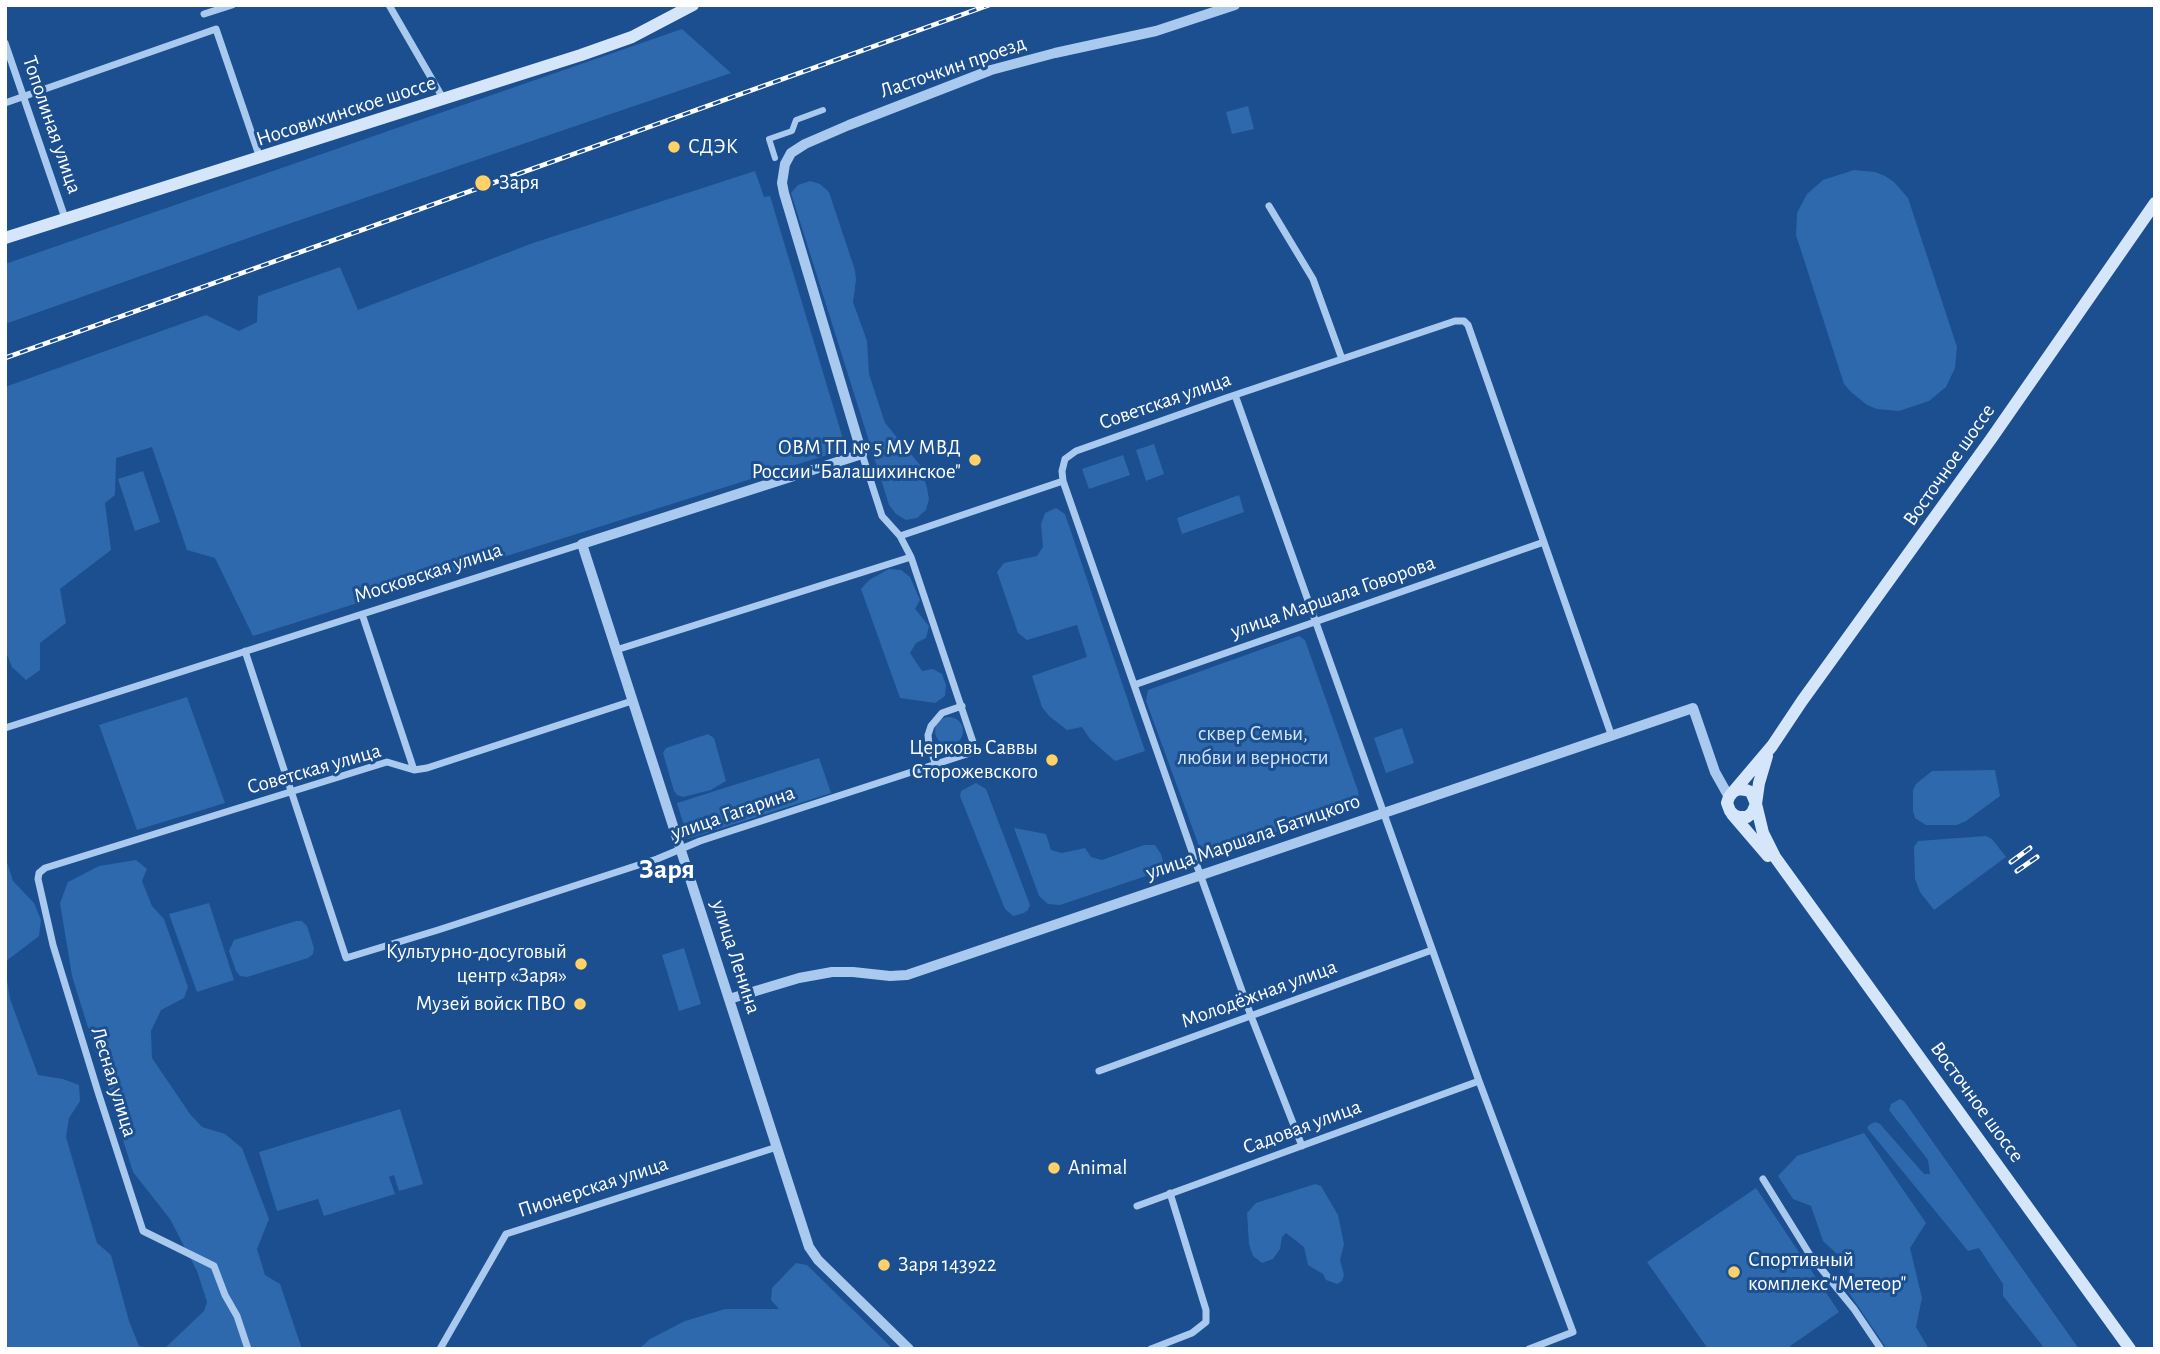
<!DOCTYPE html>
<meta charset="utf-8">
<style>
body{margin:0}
#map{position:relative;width:2160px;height:1354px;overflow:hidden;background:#1b4f8f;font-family:"Alegreya Sans",sans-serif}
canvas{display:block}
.frame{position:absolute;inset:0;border:7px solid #fff;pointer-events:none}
</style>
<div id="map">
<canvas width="2160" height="1354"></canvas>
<div class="frame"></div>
</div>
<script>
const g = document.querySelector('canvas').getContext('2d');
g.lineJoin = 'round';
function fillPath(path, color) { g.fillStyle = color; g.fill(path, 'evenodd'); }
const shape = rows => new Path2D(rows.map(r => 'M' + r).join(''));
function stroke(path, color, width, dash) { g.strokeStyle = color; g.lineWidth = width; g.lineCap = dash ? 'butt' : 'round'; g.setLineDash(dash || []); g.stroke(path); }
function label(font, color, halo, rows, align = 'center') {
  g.font = font + ' "Alegreya Sans",sans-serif'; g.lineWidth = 6; g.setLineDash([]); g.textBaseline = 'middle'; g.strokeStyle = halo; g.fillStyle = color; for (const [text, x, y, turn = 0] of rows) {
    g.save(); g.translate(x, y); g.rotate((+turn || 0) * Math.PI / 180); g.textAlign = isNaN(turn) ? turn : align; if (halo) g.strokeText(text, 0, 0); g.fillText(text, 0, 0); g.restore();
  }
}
const green = shape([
 [682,29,731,73,268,231,5,324,5,264],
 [1248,106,1254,129,1232,134,1226,112],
 [1854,170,1875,172,1885,176,1894,182,1908,198,1957,347,1955,368,1946,387,1929,401,1899,411,1877,409,1867,405,1851,392,1844,384,1796,235,1797,213,1807,194,1823,180],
 [755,171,764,197,770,196,846,449,253,636,215,558,187,550,152,447,116,458,115,495,105,503,111,550,60,589,66,623,40,643,40,670,26,680,12,667,5,650,5,387,206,315,239,331,257,322,258,296,340,267,358,310,533,243],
 [810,181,820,184,829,192,855,270,856,280,853,302,867,341,869,374,885,423,920,465,927,488,929,499,926,510,917,518,906,520,896,514,889,505,791,193,798,185],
 [1154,444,1164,474,1146,481,1136,450],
 [1123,455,1130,475,1089,489,1082,469],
 [143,471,160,522,135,531,118,479],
 [1239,495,1244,512,1182,534,1177,518],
 [1056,508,1065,514,1145,751,1115,761,1090,739,1082,727,1067,730,1049,716,1042,707,1032,676,1087,657,1077,625,1027,640,1018,633,997,572,1004,563,1037,556,1043,547,1041,524,1045,513],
 [889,569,901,570,910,577,920,600,915,609,929,626,926,638,916,643,910,653,922,671,933,669,942,674,946,685,945,696,935,703,900,698,861,589,869,580],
 [1299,636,1305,640,1358,791,1359,800,1355,807,1215,851,1209,851,1199,846,1146,701,1148,690],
 [187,697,225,803,137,830,99,725],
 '935 731a14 14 0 1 1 28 0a14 14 0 1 1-28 0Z',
 [1402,728,1414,763,1386,773,1374,738],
 [708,734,714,738,726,781,711,790,683,797,677,795,674,791,663,753,666,748],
 [819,758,831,793,688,839,677,803],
 [1995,770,2000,796,1966,821,1957,825,1926,825,1915,818,1913,811,1913,790,1916,784,1932,771],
 [976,783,986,789,1030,905,1028,910,1024,913,1013,916,1005,909,960,796,961,791],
 [1014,828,1046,834,1051,850,1062,853,1085,848,1091,857,1102,860,1144,845,1155,845,1161,854,1164,864,1155,873,1060,905,1048,904,1039,896],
 [1986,836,1992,839,2006,857,1934,910,1920,892,1915,879,1914,847,1918,841],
 [5,856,13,881,34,903,41,920,39,936,5,962],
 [136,860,147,869,142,881,152,906,164,919,188,987,184,998,161,1010,151,1031,152,1058,190,1114,202,1127,225,1134,242,1148,269,1219,257,1249,265,1275,280,1284,302,1349,164,1349,204,1311,207,1302,197,1271,170,1219,133,1172,72,976,60,903,68,882,99,866],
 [209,903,234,980,197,992,169,914],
 [296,921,302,921,307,926,314,948,313,954,308,958,247,977,240,976,236,971,229,951,234,940],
 [684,948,701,1004,679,1011,662,955],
 [5,967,10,999,38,1075,63,1079,79,1085,80,1101,69,1118,66,1137,97,1243,111,1255,129,1321,139,1346,158,1349,5,1349],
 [1900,1099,1904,1101,2079,1349,2045,1349,2003,1296,2003,1284,1979,1248,1968,1251,1867,1128,1869,1125,1875,1122,1880,1124,1924,1174,1930,1174,1928,1160,1889,1110,1891,1104],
 [400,1109,423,1184,399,1191,394,1175,389,1177,395,1194,324,1216,318,1199,277,1211,259,1152],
 [1864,1133,1926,1223,1910,1248,1922,1298,1916,1327,1929,1349,1887,1349,1847,1290,1850,1266,1823,1241,1811,1206,1793,1199,1778,1176,1797,1156],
 [1315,1184,1321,1186,1338,1215,1344,1244,1340,1260,1344,1275,1342,1281,1337,1284,1326,1280,1323,1274,1308,1265,1304,1247,1286,1233,1282,1237,1280,1249,1273,1259,1262,1263,1253,1256,1249,1244,1247,1213,1256,1203],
 [1756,1188,1839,1312,1786,1349,1708,1349,1647,1262],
 [796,1263,807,1265,893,1349,639,1349,650,1339,685,1321,725,1309,779,1309,771,1300,772,1288]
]);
const pedestrian = shape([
 [775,158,769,139,792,131,796,120,823,110]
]);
const minor = shape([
 [389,5,444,100],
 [204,14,232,5],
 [5,43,65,218],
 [5,103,216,29,260,158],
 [1269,206,1313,279,1342,359],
 [1235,395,1479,1081,1573,1332,1529,1349],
 [900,536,1063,481],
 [362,614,414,770],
 [616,650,911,557],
 [245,651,346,958,438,930,657,859,700,841,976,751,911,557,900,536,882,516,862,454],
 [1134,685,1544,542],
 [5,728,582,544],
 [936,765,929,745,928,735,931,726,942,713,962,706],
 [1099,1071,1432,950],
 [1302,1146,1251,1016,1196,863,1063,481,1062,471,1065,459,1076,451,1226,398,1455,321,1464,321,1468,325,1611,734],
 [1763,1179,1810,1255,1854,1309,1881,1349],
 [1137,1206,1479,1081],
 [248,1349,237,1316,225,1295,214,1266,143,1231,98,1092,53,945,38,879,39,873,45,868,387,762,414,770,427,768,632,701],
 [440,1349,506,1234,777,1147],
 [1151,1349,1192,1333,1206,1322,1206,1310,1170,1193]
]);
const tertiary = shape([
 [729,999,799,978,832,972,853,972,890,976,907,975,1693,708,1715,772,1729,797],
 [909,1349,818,1260,809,1247,582,544,862,454,784,193,782,183,785,164,791,153,805,144,849,125,991,70,1055,53,1156,31,1235,5]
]);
const secondary = shape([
 [5,238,581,55,632,37,693,5],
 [1767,756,1759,783,1756,804,1763,833,1775,857,2130,1349],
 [1733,792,1738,789,1746,790,1751,792,1756,804,1752,813,1747,817,1739,817,1734,815,1730,811,1727,803,1729,797,1733,792,1772,746,1802,701,1991,439,2155,203],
 [1732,814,1768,856]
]);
const rail = shape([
 [5,358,989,5],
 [2011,862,2030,848],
 [2017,871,2037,857]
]);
const markers = [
 [674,147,7,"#ffd166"],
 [483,183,9,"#ffd166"],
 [975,460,7,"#ffd166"],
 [1052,760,7,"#ffd166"],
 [581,964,7,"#ffd166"],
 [580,1004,7,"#ffd166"],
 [1054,1168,7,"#ffd166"],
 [884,1265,7,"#ffd166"],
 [1734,1272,7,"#ffd166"]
];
const streetNames = [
 ["Ласточкин проезд",953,67,-19],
 ["Носовихинское шоссе",346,111,-18],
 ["Тополиная улица",52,125,71],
 ["Советская улица",1165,401,-19],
 ["Восточное шоссе",1949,465,-55],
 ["Московская улица",428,573,-18],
 ["улица Маршала Говорова",1333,597,-19],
 ["Советская улица",314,769,-16],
 ["улица Гагарина",733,813,-19],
 ["улица Маршала Батицкого",1253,837,-19],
 ["улица Ленина",736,957,72],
 ["Молодёжная улица",1259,994,-20],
 ["Лесная улица",114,1082,73],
 ["Восточное шоссе",1977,1102,54],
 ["Садовая улица",1302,1127,-20],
 ["Пионерская улица",593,1187,-18]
];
const poiNames = [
 ["СДЭК",688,147],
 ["Заря",499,183],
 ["ОВМ ТП № 5 МУ МВД",961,448,"right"],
 ["России \"Балашихинское\"",961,472,"right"],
 ["Церковь Саввы",1038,748,"right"],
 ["Сторожевского",1038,772,"right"],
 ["Культурно-досуговый",567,952,"right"],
 ["центр «Заря»",567,976,"right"],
 ["Музей войск ПВО",566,1004,"right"],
 ["Animal",1068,1168],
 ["Спортивный",1748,1260],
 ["комплекс \"Метеор\"",1748,1284],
 ["Заря 143922",898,1265]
];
const parkNames = [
 ["сквер Семьи,",1253,734],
 ["любви и верности",1253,758]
];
const districtNames = [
 ["Заря",667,870]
];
fillPath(green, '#2e69ad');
stroke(pedestrian, '#a9c9ee', 6);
stroke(minor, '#a9c9ee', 7);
stroke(tertiary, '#a9c9ee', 10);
stroke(secondary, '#d6e6fa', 12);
stroke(rail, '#fff', 5);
stroke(rail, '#1b4f8f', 2.5, [8]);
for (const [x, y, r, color] of markers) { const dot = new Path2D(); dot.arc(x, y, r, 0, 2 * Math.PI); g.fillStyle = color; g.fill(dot); stroke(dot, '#1b4f8f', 2.5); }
label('21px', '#fff', '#1b4f8f', streetNames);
label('21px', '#fff', '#1b4f8f', poiNames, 'left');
label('21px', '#cfe3fa', '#1b4f8f', parkNames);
label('bold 28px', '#fff', '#1b4f8f', districtNames);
</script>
